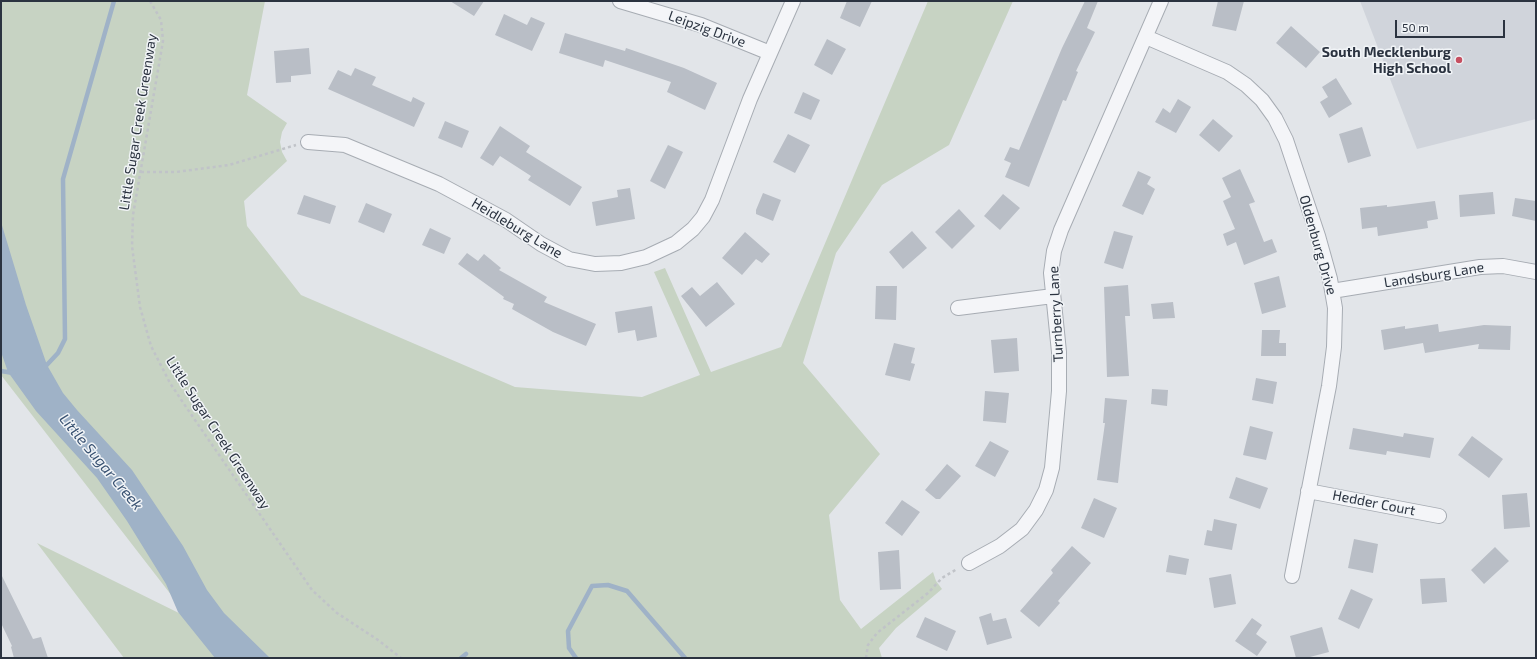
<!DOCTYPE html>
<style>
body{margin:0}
#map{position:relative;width:1537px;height:659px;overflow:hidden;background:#e2e5e9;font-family:"Exo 2",sans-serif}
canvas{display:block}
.frame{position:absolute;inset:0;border:2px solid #2b3340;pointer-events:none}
.scale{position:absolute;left:1395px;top:20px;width:110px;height:18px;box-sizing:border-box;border:2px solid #2b3340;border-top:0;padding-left:5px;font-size:12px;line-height:14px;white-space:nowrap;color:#2b3340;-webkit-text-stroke:3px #f1f4f7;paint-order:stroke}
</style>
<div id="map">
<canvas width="1537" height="659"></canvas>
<div class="frame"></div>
<div class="scale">50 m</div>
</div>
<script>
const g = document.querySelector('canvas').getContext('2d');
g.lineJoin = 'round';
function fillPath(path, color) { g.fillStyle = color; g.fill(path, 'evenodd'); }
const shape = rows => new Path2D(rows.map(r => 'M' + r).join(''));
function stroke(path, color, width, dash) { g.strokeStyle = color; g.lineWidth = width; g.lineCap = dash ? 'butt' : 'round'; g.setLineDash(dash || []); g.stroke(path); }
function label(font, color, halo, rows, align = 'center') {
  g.font = font + ' "Exo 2",sans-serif'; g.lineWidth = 3; g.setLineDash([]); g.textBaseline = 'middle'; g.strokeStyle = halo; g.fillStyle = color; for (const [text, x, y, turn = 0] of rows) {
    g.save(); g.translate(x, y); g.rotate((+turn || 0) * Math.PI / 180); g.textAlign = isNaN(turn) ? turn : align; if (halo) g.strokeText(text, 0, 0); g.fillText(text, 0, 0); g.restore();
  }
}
const built = shape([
 [1360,1,1536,1,1536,119,1417,149]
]);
const green = shape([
 [1,1,265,1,247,95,287,123,282,132,280,142,282,152,287,161,244,201,247,226,301,295,515,387,642,397,700,375,654,272,665,268,711,372,781,347,928,1,1013,1,949,145,882,185,836,253,803,363,880,454,829,515,840,600,861,629,933,572,936,581,942,589,896,628,879,648,882,658,124,658,37,543,189,618,1,375]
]);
const water = shape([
 [1,222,26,305,47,365,63,393,77,410,132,470,183,546,207,590,224,613,270,658,215,658,178,612,166,584,127,521,97,478,36,411,8,372,1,352]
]);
const stream = shape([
 [43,369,58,353,65,339,63,179,114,1],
 [1,371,13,373],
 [461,658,466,654],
 [576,658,569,648,568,631,592,586,608,585,627,591,685,658]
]);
const building = shape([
 [450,1,484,1,474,16],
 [847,1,872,1,860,27,840,18],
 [1085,1,1098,1,1087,28,1095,32,1076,71,1078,72,1066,101,1063,100,1029,187,1005,177,1011,163,1004,160,1010,147,1019,150,1062,48],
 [1218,1,1244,1,1236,31,1212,26],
 [504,14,527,25,531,17,545,23,532,51,495,35],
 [1291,26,1320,52,1306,68,1276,43],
 [565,33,625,51,626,48,684,68,717,83,705,110,667,92,671,82,605,60,603,67,559,53],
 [827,39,846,49,832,75,814,65],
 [309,48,311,74,291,76,291,82,276,83,274,51],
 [355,68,376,77,372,85,411,102,413,97,425,103,414,127,328,89,338,70,351,76],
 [1336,78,1352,104,1329,118,1320,102,1328,97,1322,87],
 [803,92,820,100,811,120,794,113],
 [1178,99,1191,107,1176,133,1155,122,1163,108,1170,113],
 [1213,119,1233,136,1219,152,1199,135],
 [445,121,469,131,462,148,438,138],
 [500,126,530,146,526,152,582,187,570,206,528,180,531,176,500,156,493,166,480,158],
 [1362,127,1371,156,1348,163,1339,134],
 [788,134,810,145,795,173,773,162],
 [668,145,683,152,665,189,650,181],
 [1240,169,1255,202,1249,204,1264,242,1272,239,1277,252,1244,265,1236,242,1227,246,1223,234,1235,229,1223,201,1231,197,1222,178],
 [1138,171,1151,177,1147,184,1155,189,1143,215,1122,206],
 [630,188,635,219,596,226,592,202,618,197,617,190],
 [1493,192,1495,214,1460,217,1459,195],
 [763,193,781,200,773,221,756,214,756,210],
 [1003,194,1020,208,1000,230,984,216],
 [304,195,336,206,330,224,297,214],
 [1515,198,1536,201,1536,221,1512,216],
 [1435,201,1438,219,1427,221,1428,228,1378,236,1377,227,1362,229,1360,208,1387,205,1387,207],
 [366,203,392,214,384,233,358,222],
 [959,209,975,226,952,249,935,232],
 [430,228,451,238,444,254,422,245],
 [912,231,927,248,903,269,889,252],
 [1114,231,1133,236,1123,269,1104,263],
 [745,232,770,254,762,263,756,259,742,275,722,258],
 [467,253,478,261,484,254,501,268,499,270,547,297,544,302,596,324,586,346,553,332,512,309,514,304,503,299,504,297,458,264],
 [1279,276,1286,307,1262,314,1254,283],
 [717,282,735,304,706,327,681,296,692,287,700,296],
 [1128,285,1130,316,1125,316,1129,376,1107,377,1104,287],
 [876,286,897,286,896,320,875,319],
 [1173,302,1175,318,1153,319,1151,304],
 [652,306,657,337,637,341,635,330,618,333,615,312],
 [1438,324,1439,332,1484,325,1511,326,1510,350,1478,349,1479,344,1425,353,1423,343,1384,350,1381,330,1405,326,1405,329],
 [1262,330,1280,330,1279,343,1286,343,1286,356,1261,356],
 [1017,338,1019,371,994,373,991,340],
 [894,343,915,348,911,363,915,364,910,381,885,375],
 [1256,378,1277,382,1273,404,1252,400],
 [1152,389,1168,390,1167,406,1151,404],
 [985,391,1009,393,1006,423,983,421],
 [1105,398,1127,400,1118,483,1097,480,1105,423,1103,423],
 [1250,426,1273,432,1266,460,1243,455],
 [1353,428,1403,437,1404,433,1434,438,1430,458,1387,451,1386,455,1349,449],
 [1472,436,1503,459,1489,478,1458,455],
 [990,441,1009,451,995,477,975,466],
 [947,464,961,476,940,499,936,499,925,490],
 [1236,477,1268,488,1260,509,1229,498],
 [1527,493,1530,527,1504,529,1502,495],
 [1094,498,1117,508,1104,538,1081,528],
 [902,500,920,512,902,536,885,523],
 [1214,519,1237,524,1232,550,1204,545,1207,530,1212,531],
 [1354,539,1378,544,1373,573,1348,568],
 [1072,546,1091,563,1058,601,1060,603,1039,627,1020,611,1053,573,1051,570],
 [1495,547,1509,561,1484,584,1471,570],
 [899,550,901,589,880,590,878,552],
 [1169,555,1189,559,1186,575,1166,572],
 [1,574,33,639,41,637,48,658,14,658,11,647,12,646,1,623],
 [1231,574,1236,604,1214,608,1209,578],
 [1445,578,1447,602,1422,604,1420,579],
 [1351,589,1373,599,1359,629,1338,619],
 [991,613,993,621,1006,618,1012,638,987,645,979,617],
 [925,617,956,631,947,651,916,637],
 [1252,618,1262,625,1256,634,1267,642,1257,656,1235,641],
 [1322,627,1329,652,1306,658,1296,658,1290,636]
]);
const path = shape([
 [150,1,161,20,163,41,133,215,132,246,140,307,151,346,170,383,184,404,312,590,337,613,378,640,401,658],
 [141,172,176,172,229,165,296,145],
 [866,658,868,645,877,633,928,593,942,578,957,569]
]);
const minor = shape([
 [620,1,701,25,770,53],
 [1146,37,1227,72,1246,85,1262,100,1275,118,1286,140,1318,236,1330,279,1335,308,1334,347,1329,386,1292,576],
 [308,142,345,145,439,184,506,220,541,244,569,259,595,264,621,263,646,257,676,243,693,229,703,217,712,200,750,99,793,1],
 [1332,291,1480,267,1503,266,1536,272],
 [958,308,1053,296],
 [1308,491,1439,516],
 [969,563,1000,546,1022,529,1036,510,1046,490,1052,468,1059,391,1059,352,1051,273,1054,251,1061,230,1161,1]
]);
const markers = [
 [1459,60,4,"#c64f61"]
];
const streetNames = [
 ["Leipzig Drive",707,29,20],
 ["Little Sugar Creek Greenway",138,122,-81],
 ["Heidleburg Lane",517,228,31],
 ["Oldenburg Drive",1318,245,74],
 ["Landsburg Lane",1434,275,-9],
 ["Turnberry Lane",1056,314,-93],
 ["Little Sugar Creek Greenway",218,433,57],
 ["Hedder Court",1374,503,11]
];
const poiNames = [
 ["South Mecklenburg",1451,52],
 ["High School",1451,68]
];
const waterNames = [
 ["Little Sugar Creek",101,462,50]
];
fillPath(built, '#d0d4db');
fillPath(green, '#c7d3c3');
fillPath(water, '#9fb2c7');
stroke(stream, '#9fb2c7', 4.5);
fillPath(building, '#b9bec6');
stroke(minor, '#a7acb3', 16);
stroke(path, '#c0c3c8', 2.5, [3, 3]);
stroke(minor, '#f4f5f8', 14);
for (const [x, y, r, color] of markers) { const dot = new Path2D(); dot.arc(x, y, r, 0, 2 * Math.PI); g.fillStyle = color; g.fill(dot); stroke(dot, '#f1f4f7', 1.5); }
label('14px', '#2b3340', '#f1f4f7', streetNames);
label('bold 14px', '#2b3340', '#f1f4f7', poiNames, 'right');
label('italic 15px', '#385171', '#f1f4f7', waterNames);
</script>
